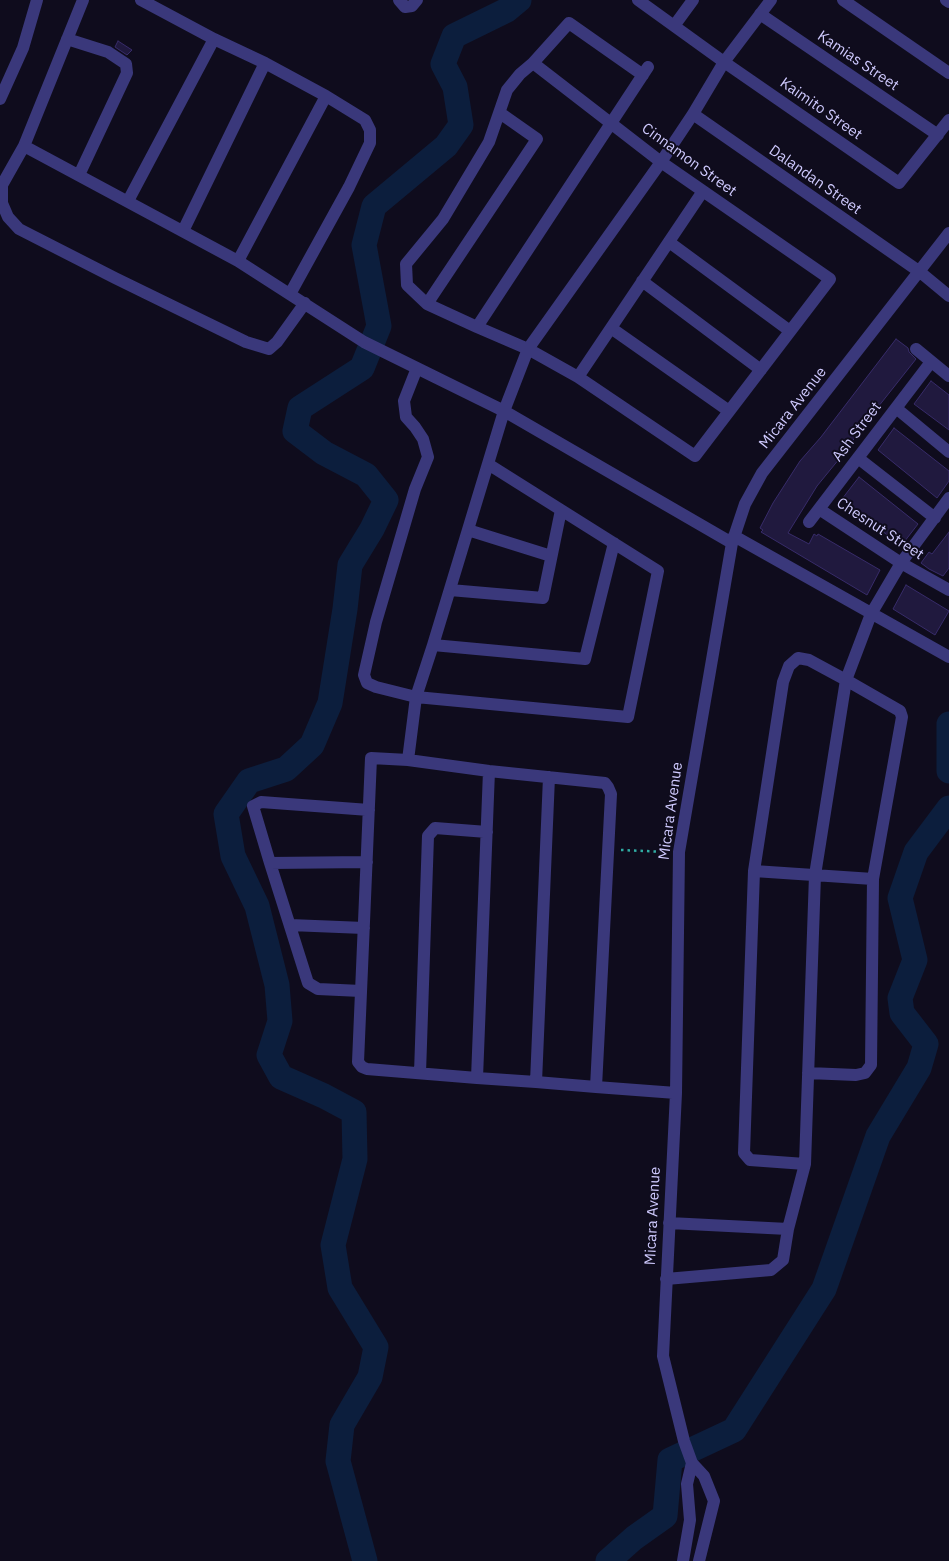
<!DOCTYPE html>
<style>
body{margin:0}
canvas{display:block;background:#0f0c1d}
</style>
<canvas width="949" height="1561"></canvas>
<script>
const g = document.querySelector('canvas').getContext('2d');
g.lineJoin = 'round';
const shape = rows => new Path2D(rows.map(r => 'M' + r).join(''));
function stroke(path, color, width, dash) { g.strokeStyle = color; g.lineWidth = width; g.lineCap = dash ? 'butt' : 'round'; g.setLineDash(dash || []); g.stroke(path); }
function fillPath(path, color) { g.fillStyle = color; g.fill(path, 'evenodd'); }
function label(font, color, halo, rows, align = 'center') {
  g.font = font + ' "IBM Plex Sans",sans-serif'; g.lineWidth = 4; g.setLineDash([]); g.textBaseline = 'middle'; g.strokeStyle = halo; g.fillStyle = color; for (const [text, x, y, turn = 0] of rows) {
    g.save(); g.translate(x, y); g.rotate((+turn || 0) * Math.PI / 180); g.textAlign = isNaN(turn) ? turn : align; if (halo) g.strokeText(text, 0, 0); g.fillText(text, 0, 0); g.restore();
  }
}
const river = shape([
 [949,724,949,771],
 [365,1561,338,1461,342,1425,370,1377,376,1347,340,1288,333,1245,355,1159,354,1112,324,1096,281,1077,269,1055,280,1021,277,985,257,906,233,856,226,814,249,781,286,769,312,745,330,703,345,609,350,565,372,529,386,500,366,475,324,453,295,431,300,408,362,368,379,326,364,245,374,206,446,146,461,125,455,87,443,64,454,36,507,10,519,0],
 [608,1561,634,1538,665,1516,670,1460,734,1430,824,1289,878,1136,919,1068,926,1044,902,1013,900,998,915,960,900,898,916,852,949,808]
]);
const building = shape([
 [118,41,132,50,127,55,115,47,118,41],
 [896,339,908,348,909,352,916,359,863,426,844,453,817,486,788,533,809,544,814,534,817,536,818,534,880,570,867,595,761,532,763,530,760,528,773,503,800,461,821,437,896,339],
 [931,381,949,395,949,430,914,404,931,381],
 [894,428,949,471,949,481,937,498,878,450,894,428],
 [859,477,918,524,901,546,842,499,859,477],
 [949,532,949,568,943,576,929,569,921,563,929,552,932,554,949,532],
 [906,585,949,611,935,635,893,609,906,585]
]);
const path = shape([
 [621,850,668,852]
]);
const minor = shape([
 [83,0,24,146,2,185,2,203,8,217,19,229,115,278,246,342,269,349,277,342,305,303],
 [141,0,214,39,265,63,326,96,365,120,370,130,370,143,349,187,290,294],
 [399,0,405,7,412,6,417,0],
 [638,0,724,62,899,183,949,120],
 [843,0,949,73],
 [946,0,949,2],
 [760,14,938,135],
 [674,26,693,0],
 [67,39,108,52,126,64,127,73,79,175],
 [533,63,661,162,830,279,695,456,578,377,528,349,477,327,427,304,407,285,406,264,443,219,489,142,507,90,520,74,533,63,569,23,643,75],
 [0,99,23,48,37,0],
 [693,114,920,272,949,296],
 [24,146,238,261,364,342,504,411,732,543],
 [128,201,214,39],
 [183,231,265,63],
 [669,242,790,331],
 [238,261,326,96],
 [642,281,761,370],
 [427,304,537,139,500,113],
 [477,327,648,67],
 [611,328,729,411],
 [916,349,949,376],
 [417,368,404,401,406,417,415,427,423,439,428,457,415,489,376,622,364,675,367,683,376,687,416,697,628,717,658,571,488,464],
 [578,377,703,191],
 [896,408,949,452],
 [858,458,935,518],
 [819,509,901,563,949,590],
 [809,522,931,362],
 [468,530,551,556],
 [734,536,949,657],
 [450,590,543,598,561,510],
 [433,645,585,659,614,543],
 [408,760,416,697,433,645,504,411,528,349,661,162,693,114,724,62,771,0],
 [270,863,367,862],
 [754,871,873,879],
 [290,925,364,928],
 [361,991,318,989,308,983,270,863,253,806,261,802,369,810],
 [420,1073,428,836,435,828,487,832],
 [477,1078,489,771],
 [536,1082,549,777],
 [596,1087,611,794,608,787,605,783,489,771,408,760,371,758,358,1062,362,1067,367,1069,477,1078,536,1082,596,1087,676,1093],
 [805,1164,750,1160,744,1153,754,871,783,682,789,666,798,658,809,660,846,680,900,711,902,717,873,879,871,1065,865,1073,856,1075,808,1073],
 [669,1223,788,1229,805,1164,815,875,846,680,871,614,901,563,949,498],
 [666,1279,771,1270,783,1260,788,1229],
 [683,1561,690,1520,687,1484,692,1463],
 [699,1561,714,1501,704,1476,692,1463,684,1441,663,1356,676,1093,679,852,732,543,745,504,762,473,949,233]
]);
const streetNames = [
 ["Kamias Street",858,61,34],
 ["Kaimito Street",821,109,35],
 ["Cinnamon Street",689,160,36],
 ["Dalandan Street",815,180,35],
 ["Micara Avenue",793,408,-52],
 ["Ash Street",857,432,-53],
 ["Chesnut Street",880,529,33],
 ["Micara Avenue",671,811,-82],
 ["Micara Avenue",653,1216,-87]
];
stroke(river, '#0c1e3d', 25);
fillPath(building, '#20193e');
stroke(building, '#372b69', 1);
stroke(path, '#30aca3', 2.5, [2.5, 4]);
stroke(minor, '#3a387b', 12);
label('15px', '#cfcafe', '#0f0c1d', streetNames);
</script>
